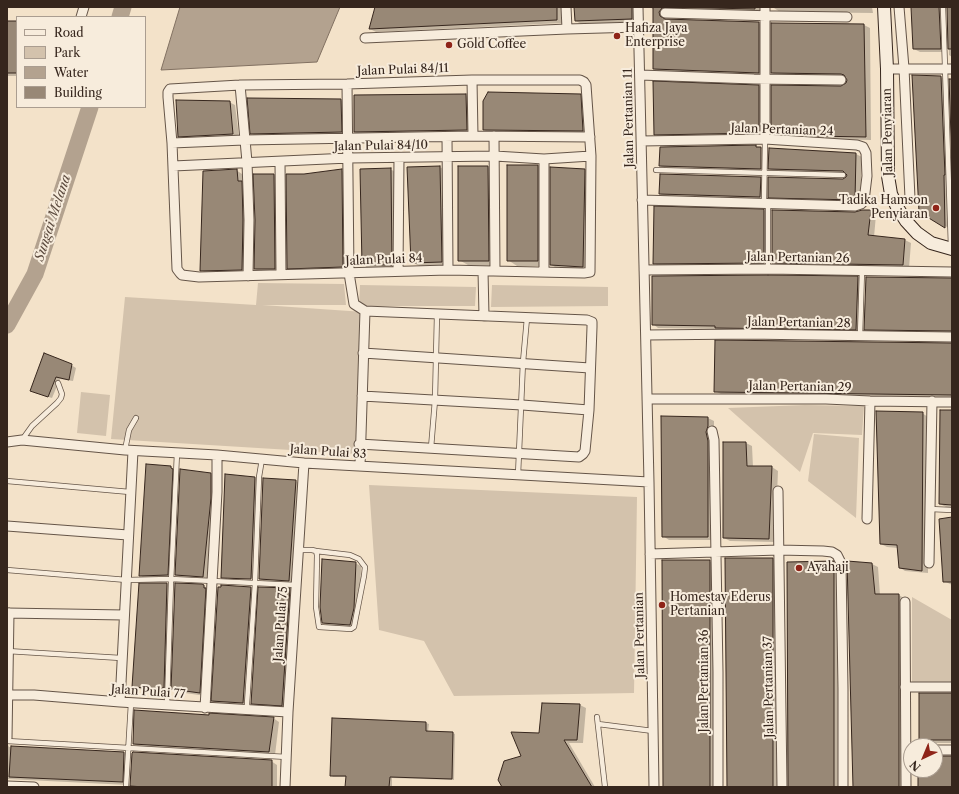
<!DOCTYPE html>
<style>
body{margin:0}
#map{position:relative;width:959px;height:794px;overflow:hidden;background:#f3e2c9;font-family:"Libre Caslon Text",serif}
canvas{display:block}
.frame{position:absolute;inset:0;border:8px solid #36261d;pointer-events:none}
.legend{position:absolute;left:16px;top:16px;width:130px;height:92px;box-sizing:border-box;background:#f7ecdc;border:1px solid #aa9d90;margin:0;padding:5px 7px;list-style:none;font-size:12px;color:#36261d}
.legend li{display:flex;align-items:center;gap:8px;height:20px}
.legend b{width:20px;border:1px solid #aa9d90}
.north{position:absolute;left:903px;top:738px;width:40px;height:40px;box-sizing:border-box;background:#f7ecdc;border:1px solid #aa9d90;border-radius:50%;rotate:224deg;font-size:11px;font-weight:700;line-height:16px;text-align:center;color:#36261d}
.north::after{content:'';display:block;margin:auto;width:14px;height:18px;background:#8f2418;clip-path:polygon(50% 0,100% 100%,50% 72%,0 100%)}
</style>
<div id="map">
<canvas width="959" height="794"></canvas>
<div class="frame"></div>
<ul class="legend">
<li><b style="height:5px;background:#f7ecdc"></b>Road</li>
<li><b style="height:11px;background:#d3c2ac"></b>Park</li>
<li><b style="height:11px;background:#b3a28f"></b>Water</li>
<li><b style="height:11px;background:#988876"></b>Building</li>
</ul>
<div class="north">N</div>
</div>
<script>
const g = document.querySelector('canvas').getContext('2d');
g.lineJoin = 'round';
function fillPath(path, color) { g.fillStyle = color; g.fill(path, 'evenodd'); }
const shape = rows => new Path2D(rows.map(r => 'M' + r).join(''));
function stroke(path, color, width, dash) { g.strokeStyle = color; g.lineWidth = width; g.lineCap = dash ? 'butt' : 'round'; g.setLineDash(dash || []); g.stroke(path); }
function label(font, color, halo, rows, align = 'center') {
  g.font = font + ' "Libre Caslon Text",serif'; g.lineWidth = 4; g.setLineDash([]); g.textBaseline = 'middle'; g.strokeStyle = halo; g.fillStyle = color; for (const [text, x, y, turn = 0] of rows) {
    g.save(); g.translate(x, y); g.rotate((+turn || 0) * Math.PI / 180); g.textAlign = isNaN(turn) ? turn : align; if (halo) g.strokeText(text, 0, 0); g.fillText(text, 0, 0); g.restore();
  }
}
const green = shape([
 [258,283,344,284,346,305,262,305,364,312,356,454,111,439,125,297,256,305],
 [360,285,476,287,475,306,359,306],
 [492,285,608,287,608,306,491,307],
 [81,392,110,395,106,436,77,433],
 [805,405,864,406,862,435,813,433,800,472,728,408],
 [814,434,859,438,856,518,808,481],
 [369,485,637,497,634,693,454,696,424,641,379,630],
 [912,597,952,620,952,683,912,683]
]);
const water = shape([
 [180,7,340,7,317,62,161,70,180,7]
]);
const shadow = shape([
 [377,7,563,7,562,23,376,32,370,29],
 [575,7,637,7,638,22,581,24,576,21],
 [650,7,760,7,760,12,665,16,666,20,758,23,764,26,765,76,660,72,654,69,654,10],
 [774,7,872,7,873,13,780,12,774,8],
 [912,7,947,7,945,11,946,52,920,52,914,49],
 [948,7,952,7,952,57,949,55],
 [7,22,17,22,17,76,7,76],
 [864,25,870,28,871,140,819,139,778,136,772,133,847,84,848,80,846,77,778,76,772,73],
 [941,77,947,80,952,230,920,211],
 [759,86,765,89,765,136,660,138,655,134],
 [466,95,472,98,472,133,360,135,355,132],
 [580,95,586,98,589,134,490,133,484,130],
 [341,100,347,104,347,135,257,137,251,133],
 [229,102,235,105,239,137,185,140,179,136],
 [755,146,761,148,767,152,766,172,762,172,762,149,760,149,760,172,666,169,660,166],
 [856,154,862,157,860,203,775,200,769,197,843,180,847,178,848,174,775,172,769,169],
 [538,166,547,171,547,266,517,266,508,260],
 [440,167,449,172,451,266,421,267,412,262],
 [488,167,497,173,498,266,468,265,459,260],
 [390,169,399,174,401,270,372,270,363,265],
 [236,170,242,174,248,273,207,274,201,270],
 [585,170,591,173,588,270,557,268,551,265],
 [342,171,348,174,349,270,294,271,288,268,304,175],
 [274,175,280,178,281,272,261,272,255,269],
 [760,178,766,181,766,200,666,197,660,194],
 [764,210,770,214,770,266,660,267,654,263],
 [871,211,876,215,874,237,905,240,911,243,909,268,779,266,773,262,855,213],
 [858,277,864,281,862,332,722,331,718,329,658,328,653,324],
 [952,279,952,334,871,333,865,329],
 [952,344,952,398,721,394,715,391],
 [71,365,76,368,73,381,60,379,52,398,35,393],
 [952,411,952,507,946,507,940,504],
 [922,413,928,417,928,573,905,571,899,567,898,548,887,547,881,544],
 [662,417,708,418,714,421,714,540,669,540,663,536],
 [746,443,752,446,753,467,772,467,778,471,775,542,730,541,724,538],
 [170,467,176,470,173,578,145,579,140,575],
 [211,474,217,477,209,580,182,578,176,575],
 [255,478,261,481,257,582,228,580,222,577],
 [227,577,256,578,256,580,227,579],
 [296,481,302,485,295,584,266,582,260,579],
 [952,518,952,585,944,581],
 [773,559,778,562,779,787,728,787],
 [709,561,715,564,715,787,664,787],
 [833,562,839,566,840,787,789,787],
 [355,563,361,566,360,612,356,628,329,626,323,623],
 [872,564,878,567,880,595,899,595,905,599,905,787,854,787],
 [167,584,173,587,167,692,139,689,133,686],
 [202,585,209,589,206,696,178,692,172,689],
 [251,588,257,591,249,706,218,704,212,701],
 [290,589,296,593,288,708,258,707,252,703],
 [952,694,952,743,926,743,920,739],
 [543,704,580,705,586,708,583,743,569,743,595,787,503,787,522,757,540,734],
 [210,716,273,718,279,722,275,755,140,747,134,744],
 [426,723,429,724,428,732,453,733,455,734,454,780,392,778,392,787,346,787,347,777,333,777,331,775],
 [7,743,9,747,124,753,130,756,128,785,7,779],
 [271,761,277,765,277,787,134,787,131,785]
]);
const river = shape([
 [120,17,123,7],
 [7,325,35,274,90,107]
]);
const building = shape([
 [375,7,557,7,557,20,369,29,375,7],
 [574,7,632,7,632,19,575,21,574,7],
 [653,7,665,7,662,8,659,12,660,16,665,19,759,22,759,73,653,69,653,7],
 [665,7,755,7,755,9,665,7],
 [911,7,939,7,941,49,913,49,911,7],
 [947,7,952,7,952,49,948,49,947,7],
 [7,21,17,21,17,73,7,73,7,21],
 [771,23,864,24,866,137,813,136,771,133,771,85,841,86,846,83,847,80,844,75,841,74,771,73,771,23],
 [912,75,941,76,945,175,944,175,945,228,919,212,912,75],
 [949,79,952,79,952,165,949,79],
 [653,81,759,85,759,133,654,135,653,81],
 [488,92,581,94,583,131,483,130,483,101,488,92],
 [466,94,467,130,354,132,354,95,466,94],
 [247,98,341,99,342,132,250,134,247,98],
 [176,100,230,101,233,134,178,137,176,100],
 [756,145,756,147,761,147,761,169,659,166,660,147,756,145],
 [769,148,856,153,855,200,768,198,768,177,843,179,846,177,847,175,843,171,768,169,769,148],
 [507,165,538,165,538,261,507,261,507,165],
 [440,166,442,262,411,263,407,167,440,166],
 [458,166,488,166,489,261,458,261,458,166],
 [550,167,585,169,583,267,550,265,550,167],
 [391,168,392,265,362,265,360,169,391,168],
 [237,169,238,181,242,181,243,220,242,270,200,271,203,171,237,169],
 [342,169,343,267,287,269,286,174,304,174,342,169],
 [253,174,274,174,275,269,254,269,255,220,253,174],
 [660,174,761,177,760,197,659,194,660,174],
 [654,206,764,209,764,263,653,264,654,206],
 [772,210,855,212,862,210,871,210,868,235,905,239,903,265,772,263,772,210],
 [768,275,858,276,856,330,715,328,715,326,652,325,652,276,768,275],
 [866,277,952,278,952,331,864,330,866,277],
 [715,340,952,343,952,395,714,392,715,340],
 [44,353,72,364,69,380,56,377,48,397,30,391,44,353],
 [940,410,952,410,952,505,939,504,940,410],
 [876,411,923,412,922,571,899,568,897,545,880,544,876,411],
 [661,416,708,417,708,426,706,432,708,441,708,537,662,537,661,416],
 [723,442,746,442,747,466,772,466,769,539,723,538,723,442],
 [146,464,171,466,171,468,173,469,168,575,139,576,146,464],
 [180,469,211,473,211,498,203,577,175,575,180,469],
 [225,474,255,477,251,579,221,578,225,474],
 [263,478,296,480,289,581,259,579,263,478],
 [952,517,952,582,943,582,939,519,952,517],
 [725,558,773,558,773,787,727,787,725,558],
 [322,559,356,562,354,608,350,625,322,623,320,607,322,559],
 [662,560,710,560,710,787,663,787,662,560],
 [834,561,834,787,788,787,787,562,834,561],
 [847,561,872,563,875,594,899,594,899,787,853,787,847,561],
 [139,583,167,583,164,688,162,688,162,689,132,687,139,583],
 [175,583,202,584,204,585,204,588,206,588,200,693,171,689,175,583],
 [221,585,251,587,243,703,211,701,218,587,221,587,221,585],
 [258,587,290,588,282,706,251,704,258,587],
 [919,693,952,693,952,740,919,740,919,693],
 [542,703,580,704,577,740,564,740,592,787,502,787,498,780,504,761,521,756,511,732,539,733,542,703],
 [134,710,209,715,209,713,274,717,269,752,133,744,134,710],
 [332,718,426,722,426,731,453,732,452,779,390,777,389,787,345,787,346,776,330,776,332,718],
 [11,746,124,752,123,782,9,777,11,746],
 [133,752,272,760,272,787,144,787,130,786,132,753,133,752],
 [935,756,952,756,952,787,918,787,918,770,935,770,935,756]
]);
const lane = shape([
 [943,7,951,248],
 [656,170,843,175],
 [764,203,765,139],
 [768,269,768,203],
 [860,336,862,270],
 [22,440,32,426,57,403,61,398,62,394,58,383],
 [431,448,435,400,437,314],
 [125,450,129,430,136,418],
 [518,475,523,362,527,318],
 [7,481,130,492],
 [930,509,952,510],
 [299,550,312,550,316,551,317,555,316,607,319,627,351,629,354,627,364,576,365,567,359,559,350,555,316,551],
 [7,570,127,580,171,579,296,585],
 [7,651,121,658],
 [167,704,171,582,177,453],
 [248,710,247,704,255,583,259,477,262,459],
 [597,717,605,787],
 [598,724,653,731],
 [7,741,287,757],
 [126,787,131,703]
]);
const street = shape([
 [566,7,567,29],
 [638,7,649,482,654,787],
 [765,7,765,139],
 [899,7,904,68,910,198],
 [665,13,775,16,847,17],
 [81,17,84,7],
 [365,38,567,29,638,27],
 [887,69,952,69],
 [640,75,754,79,841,80],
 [472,80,580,80,584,82,586,85,591,156,590,272,584,273,448,270,199,277,182,275,180,273,177,269,172,143,168,97,168,92,170,89,240,85,347,84,472,80],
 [472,80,473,136],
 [347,84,349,273,354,304,365,311,587,320,592,322,592,327,589,410,585,451,583,454,579,457,359,444],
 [240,85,247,162,249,220,248,276],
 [494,136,495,271],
 [447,137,448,270],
 [641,141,765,139,857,145,863,147,866,153,867,176,864,201,861,204,855,206,642,200],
 [172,143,244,140,473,136,590,137],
 [280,162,281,274],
 [173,166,349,158,495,156,544,159,591,156],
 [644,270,768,269,952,272],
 [398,271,399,158],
 [483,271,484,316],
 [544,272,544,159],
 [646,335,747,334,952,337],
 [363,353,590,368],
 [362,396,522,405,589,410],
 [647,399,826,399,870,401,952,402],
 [712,431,714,440,718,672,718,787],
 [7,442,22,440,125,450,217,455,304,463,649,482],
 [360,466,365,311],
 [778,491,782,787],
 [867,519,870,401],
 [7,526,128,535],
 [650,554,779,550,823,551,832,552,837,555,841,563,843,689,843,787],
 [929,563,932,401],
 [905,602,906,787],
 [7,613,124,615],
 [905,687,952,687],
 [7,695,34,695,120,702,288,712],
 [120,702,133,451],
 [205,708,217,492,217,455],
 [7,738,9,613],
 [935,750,952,750],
 [7,786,34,787],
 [285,787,288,712,304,463]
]);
const secondary = shape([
 [884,7,887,69,888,176,891,194,897,207,906,221,917,233,931,243,952,249]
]);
const markers = [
 [617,36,4,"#8f2418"],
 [449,45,4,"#8f2418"],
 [936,208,4,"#8f2418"],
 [799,568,4,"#8f2418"],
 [662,605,4,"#8f2418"]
];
const poiNames = [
 ["Hafiza Jaya",625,29],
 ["Enterprise",625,43],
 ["Gold Coffee",457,45],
 ["Tadika Hamson",928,201,"right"],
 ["Penyiaran",928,215,"right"],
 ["Ayahaji",807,568],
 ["Homestay Ederus",670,598],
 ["Pertanian",670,612]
];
const streetNames = [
 ["Jalan Pulai 84/11",403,70,-2],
 ["Jalan Pertanian 11",629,118,-91],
 ["Jalan Pertanian 24",782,130,2],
 ["Jalan Penyiaran",888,132,-91],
 ["Jalan Pulai 84/10",381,146,-1],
 ["Jalan Pertanian 26",798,258,1],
 ["Jalan Pulai 84",384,260,-2],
 ["Jalan Pertanian 28",799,323,1],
 ["Jalan Pertanian 29",800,387,1],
 ["Jalan Pulai 83",328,452,4],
 ["Jalan Pulai 75",281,624,-86],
 ["Jalan Pertanian",640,635,-91],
 ["Jalan Pertanian 36",705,681,-90],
 ["Jalan Pertanian 37",769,687,-91],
 ["Jalan Pulai 77",148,692,4]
];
const waterNames = [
 ["Sungai Melana",53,218,-72]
];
fillPath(green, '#d3c2ac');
fillPath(water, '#b3a28f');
stroke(water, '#817061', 1);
fillPath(shadow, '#0003');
stroke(river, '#b3a28f', 17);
fillPath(building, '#988876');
stroke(building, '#36261d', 1);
stroke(lane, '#655548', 6);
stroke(street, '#655548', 11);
stroke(secondary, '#36261d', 14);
stroke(lane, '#f7ecdc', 4.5);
stroke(street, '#f7ecdc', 9);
stroke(secondary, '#f7ecdc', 12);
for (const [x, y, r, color] of markers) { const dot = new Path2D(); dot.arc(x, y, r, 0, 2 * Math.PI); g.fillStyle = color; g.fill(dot); stroke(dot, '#f7ecdc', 1.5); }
label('12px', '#36261d', '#f7ecdc', poiNames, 'left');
label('12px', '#36261d', '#f7ecdc', streetNames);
label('italic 13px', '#5c4b3f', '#f7ecdc', waterNames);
</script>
